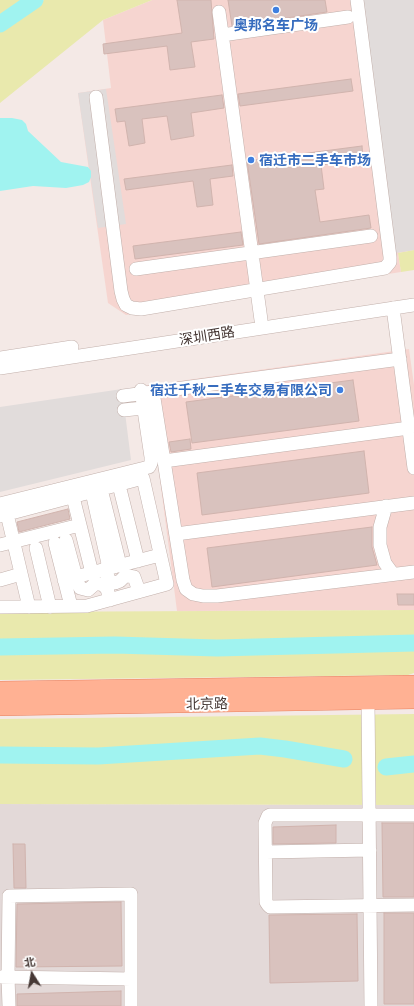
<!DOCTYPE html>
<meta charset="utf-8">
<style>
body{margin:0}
#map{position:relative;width:414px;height:1006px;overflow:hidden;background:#f4e9e6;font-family:Lato,"Noto Sans SC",sans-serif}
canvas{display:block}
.north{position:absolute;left:12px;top:954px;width:40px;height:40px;-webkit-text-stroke:3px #fff;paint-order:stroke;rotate:349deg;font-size:11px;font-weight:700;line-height:16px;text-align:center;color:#463835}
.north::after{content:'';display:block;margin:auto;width:14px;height:18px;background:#463835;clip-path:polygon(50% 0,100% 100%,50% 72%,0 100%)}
</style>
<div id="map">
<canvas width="414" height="1006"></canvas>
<div class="north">北</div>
</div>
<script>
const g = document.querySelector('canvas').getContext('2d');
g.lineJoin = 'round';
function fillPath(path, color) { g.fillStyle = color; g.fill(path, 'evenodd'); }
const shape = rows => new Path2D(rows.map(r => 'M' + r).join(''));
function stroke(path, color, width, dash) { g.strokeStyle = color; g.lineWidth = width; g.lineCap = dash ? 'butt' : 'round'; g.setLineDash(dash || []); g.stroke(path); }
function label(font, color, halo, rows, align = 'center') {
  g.font = font + ' Lato,"Noto Sans SC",sans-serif'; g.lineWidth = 4; g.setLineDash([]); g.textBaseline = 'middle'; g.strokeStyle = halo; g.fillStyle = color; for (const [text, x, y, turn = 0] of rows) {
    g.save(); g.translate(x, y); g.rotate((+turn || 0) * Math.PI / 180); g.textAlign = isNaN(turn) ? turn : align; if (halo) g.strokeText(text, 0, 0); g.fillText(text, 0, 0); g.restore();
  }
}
const commercial = shape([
 [152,0,414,0,414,250,398,253,401,272,126,315,108,303,78,93,111,88,103,20],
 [409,349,414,385,414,610,177,611,159,472,144,386]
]);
const industrial = shape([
 [0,804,414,805,414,1006,0,1006]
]);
const green = shape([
 [0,0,28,0,0,19],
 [44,0,152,0,103,20,0,103,0,31],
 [414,250,414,270,401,272,398,253],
 [414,610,414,673,408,675,0,680,0,612],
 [414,714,414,805,0,804,0,719]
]);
const parking = shape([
 [363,0,414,0,414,250,395,253],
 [106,89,126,224,98,228,78,93],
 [122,389,131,460,0,492,0,407]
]);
const water = shape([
 [0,118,12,118,22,120,26,124,28,131,61,162,88,167,91,171,91,177,89,182,83,185,66,188,33,186,0,191]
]);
const river = shape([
 [0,24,35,0],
 [0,647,115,645,217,648,414,643],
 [0,755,98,756,260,746,285,749,344,759],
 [386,767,414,764]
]);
const building = shape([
 [177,0,211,0,214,39,191,42,195,67,170,70,167,46,104,54,103,44,182,33,177,0],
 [228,0,325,0,327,12,232,26,228,0],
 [351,79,353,91,240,106,238,94,351,79],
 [222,95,224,108,191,113,194,136,171,140,167,116,142,119,145,143,129,146,125,121,117,122,115,109,222,95],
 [362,146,363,159,321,165,324,189,315,190,320,222,369,215,371,228,259,244,247,161,362,146],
 [232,165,233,176,210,179,213,205,197,207,193,181,126,190,124,179,232,165],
 [241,232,243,245,135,259,133,246,241,232],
 [353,380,359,421,192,443,186,402,353,380],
 [190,439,191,449,171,452,169,442,190,439],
 [364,451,369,493,202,515,197,473,364,451],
 [68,509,70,519,19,532,17,522,68,509],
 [372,527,372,547,377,565,212,587,207,548,372,527],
 [397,594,414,594,414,605,398,605,397,594],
 [382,823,414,823,414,897,383,897,382,823],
 [336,825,336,843,273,844,273,827,336,825],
 [13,844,25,844,26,888,14,888,13,844],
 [121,902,122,966,16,967,17,904,121,902],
 [384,913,414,913,414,1004,384,1004,384,913],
 [357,914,358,981,270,983,269,915,357,914],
 [121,991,121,1006,17,1006,17,994,121,991]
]);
const minor = shape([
 [219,12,261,320],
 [222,35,348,17],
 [96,97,121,291,123,299,126,305,132,308,141,309,385,268,390,262,390,257,357,0],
 [136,269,371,236],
 [393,308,414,468],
 [0,358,72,347],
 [0,368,414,305],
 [153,392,183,580,186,589,193,594,203,596,217,596,414,572],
 [123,396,400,359],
 [124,410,143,408],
 [164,461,409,428],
 [119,485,138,561],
 [101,489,120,565],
 [92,492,109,568],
 [73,497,92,573],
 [0,504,149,467,151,463,151,457,141,390],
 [386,506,380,527,380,545,385,563,393,574],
 [7,514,29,607],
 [0,516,143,478,167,584,87,606,0,607],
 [176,534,414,503],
 [66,540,76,577,80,588,88,590,96,583,99,584,103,585,107,589,110,600],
 [55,543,71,606],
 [0,545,80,525],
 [36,548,50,607],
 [104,569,110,581,115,583,120,581,124,577,128,576,134,577,139,591],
 [0,580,21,574],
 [64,580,160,555],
 [368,701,371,1006],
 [414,815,270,815,268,816,265,823,266,902,268,905,270,907,414,905],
 [266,852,370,850],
 [0,977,131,979],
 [9,1006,8,977,9,896,131,894,131,1006]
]);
const major = shape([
 [0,690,414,684],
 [0,707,414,700]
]);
const markers = [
 [276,10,4,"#3f7fe0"],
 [251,160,4,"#3f7fe0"],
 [340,390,4,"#3f7fe0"]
];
const shopNames = [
 ["奥邦名车广场",276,25],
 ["宿迁市二手车市场",259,160,"left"],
 ["宿迁千秋二手车交易有限公司",332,390,"right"]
];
const streetNames = [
 ["深圳西路",207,336,-9],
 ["北京路",207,704,-1]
];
fillPath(commercial, '#f6d5d0');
fillPath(industrial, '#e3d9d8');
fillPath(green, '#e9e9ad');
fillPath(parking, '#e1dcdb');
fillPath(water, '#a0f3f0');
stroke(river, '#a0f3f0', 17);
fillPath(building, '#d9c2be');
stroke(building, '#d1b4ae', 1);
stroke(minor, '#c2b0ab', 14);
stroke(major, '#e88260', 18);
stroke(minor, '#fff', 13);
stroke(major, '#ffb193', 17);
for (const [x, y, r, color] of markers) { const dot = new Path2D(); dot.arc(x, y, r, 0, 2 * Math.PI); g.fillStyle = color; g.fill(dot); stroke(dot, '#fff', 1.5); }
label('bold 14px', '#366cbe', '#fff', shopNames);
label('14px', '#463835', '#fff', streetNames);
</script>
